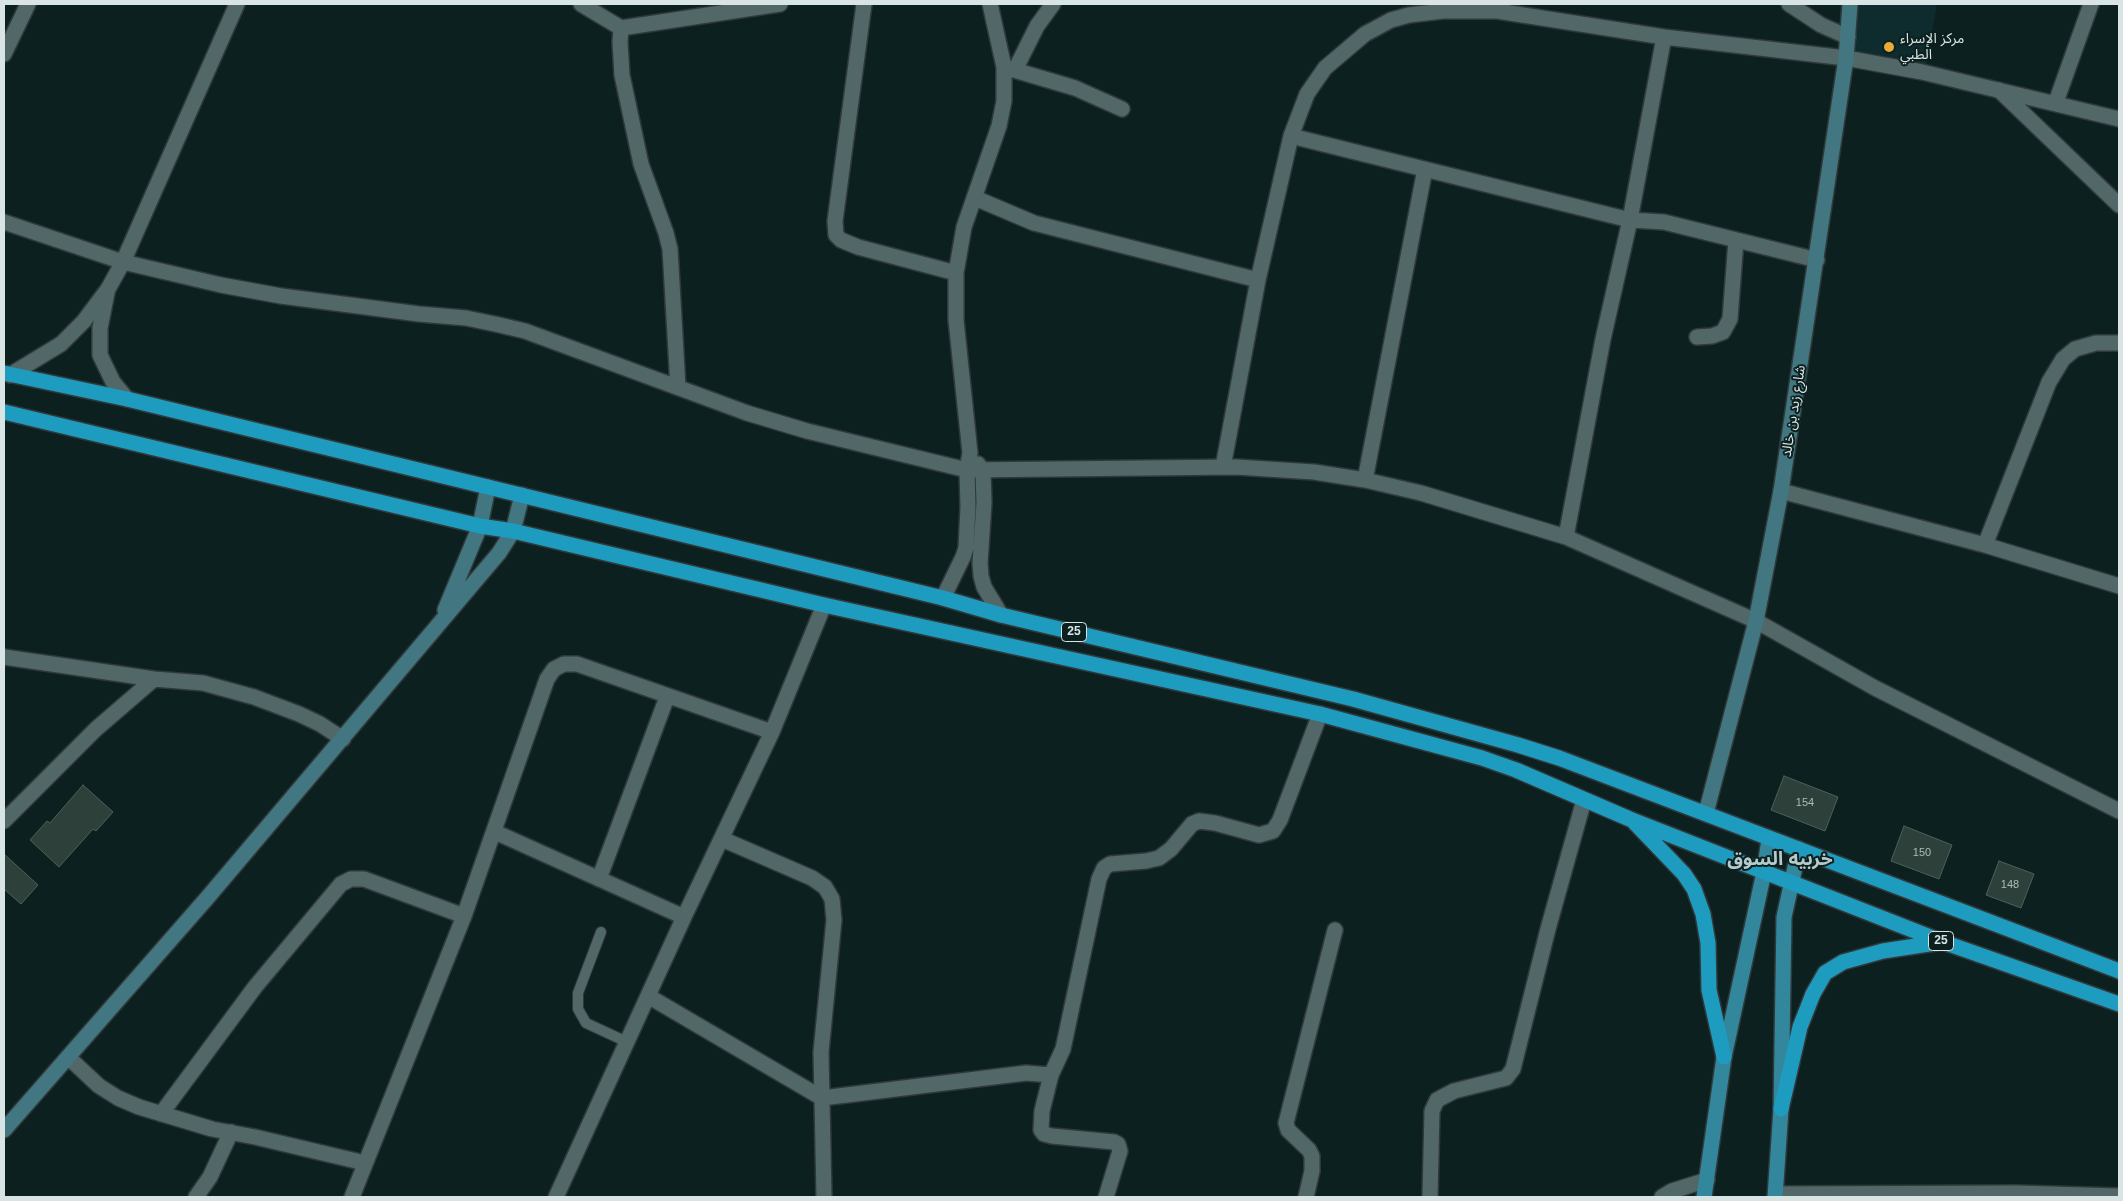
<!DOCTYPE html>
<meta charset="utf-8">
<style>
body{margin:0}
#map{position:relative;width:2123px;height:1201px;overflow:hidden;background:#0d2020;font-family:Arial,sans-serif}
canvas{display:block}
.frame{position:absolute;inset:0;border:5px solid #d9e5e5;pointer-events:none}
</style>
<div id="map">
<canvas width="2123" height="1201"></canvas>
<div class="frame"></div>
</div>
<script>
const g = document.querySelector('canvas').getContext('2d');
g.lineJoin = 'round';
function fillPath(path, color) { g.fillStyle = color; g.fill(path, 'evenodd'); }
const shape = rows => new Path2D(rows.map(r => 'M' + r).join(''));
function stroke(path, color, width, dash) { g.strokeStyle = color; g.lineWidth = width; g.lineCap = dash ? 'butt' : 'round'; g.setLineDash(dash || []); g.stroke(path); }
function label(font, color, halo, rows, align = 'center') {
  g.font = font + ' Arial,"Noto Sans Arabic",sans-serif'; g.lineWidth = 4; g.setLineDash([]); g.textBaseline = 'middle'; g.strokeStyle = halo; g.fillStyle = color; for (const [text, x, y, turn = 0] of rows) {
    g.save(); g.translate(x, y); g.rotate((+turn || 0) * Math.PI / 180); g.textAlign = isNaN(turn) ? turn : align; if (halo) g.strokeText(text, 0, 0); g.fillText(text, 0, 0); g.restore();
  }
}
const built = shape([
 [1850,4,1937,4,1925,72,1846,58]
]);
const building = shape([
 [1784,776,1838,797,1825,831,1771,810,1784,776],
 [83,785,113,812,96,831,93,829,59,867,30,840,47,821,50,823,83,785],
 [1904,826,1952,845,1939,879,1891,861,1904,826],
 [4,854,38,885,21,904,4,889,4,854],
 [1999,861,2034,874,2021,908,1986,895,1999,861]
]);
const lane = shape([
 [601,932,578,993,578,1009,586,1023,627,1042]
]);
const street = shape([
 [581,4,621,28,780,4],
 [864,4,835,221,836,235,841,240,858,247,956,273],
 [1789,4,1821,25,1848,37],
 [621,28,620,42,622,75,641,164,666,233,670,249,678,387],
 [4,54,28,4],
 [1004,67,1075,88,1122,109],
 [1015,70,1037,26,1053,4],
 [1999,90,2119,205],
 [2056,102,2091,4],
 [1291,136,1630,220,1664,222,1817,260],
 [975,198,1034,223,1258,280],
 [4,222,123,262,221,285,281,296,419,314,466,318,495,324,525,331,747,413,807,431,967,470,1236,467,1314,472,1365,480,1421,493,1566,537,1756,621,1875,688,2119,811],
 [107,293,100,328,100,355,113,382,127,399],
 [1697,337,1712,336,1723,332,1730,319,1736,240],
 [10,375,61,344,84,321,108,289,123,262,237,4],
 [978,464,983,471,984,503,980,563,981,576,984,587,1001,615],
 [1223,467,1258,280,1291,136,1307,94,1325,68,1365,34,1391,20,1409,15,1443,11,1497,11,1664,37,1846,58,1922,72,2119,119],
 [1365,480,1425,169],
 [1781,491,1985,545,2119,586],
 [1566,537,1603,339,1630,220,1664,37],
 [1985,545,2049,382,2063,359,2075,349,2096,343,2119,343],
 [943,598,963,557,966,548,968,507,967,470,970,453,956,320,956,273,964,227,999,126,1004,101,1004,67,990,4],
 [4,657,154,679],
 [4,821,96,729,154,679,203,683,254,697,299,714,320,724,343,739],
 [495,832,684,917],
 [722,839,812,878,825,887,832,899,834,920,821,1052,824,1197],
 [599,879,667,697],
 [648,996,822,1098,1026,1073,1051,1075],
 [68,1057,99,1086,118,1098,139,1107,212,1129,255,1137,365,1163],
 [161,1114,255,987,341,884,351,879,364,879,464,916],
 [1776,1194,2017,1193,2119,1196],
 [196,1197,210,1177,231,1132],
 [352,1197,464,916,547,679,554,669,564,664,577,664,772,732],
 [556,1197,684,917,772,732,824,605],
 [1106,1197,1120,1151,1118,1144,1114,1142,1052,1136,1044,1134,1041,1130,1042,1111,1051,1075,1063,1049,1099,879,1104,868,1110,864,1146,861,1159,858,1171,849,1192,824,1199,821,1215,823,1259,835,1273,831,1280,820,1320,714],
 [1306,1197,1312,1171,1312,1156,1309,1150,1288,1130,1286,1123,1335,930],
 [1430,1197,1432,1111,1437,1100,1454,1091,1506,1078,1513,1069,1548,929,1584,800],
 [1662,1197,1672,1191,1707,1180]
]);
const secondary = shape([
 [445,610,480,526,488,487],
 [1706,813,1756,621,1781,491,1846,58,1850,4],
 [4,1130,208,897,499,553,513,531,522,495]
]);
const primary = shape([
 [1704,1197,1724,1057,1764,872,1769,839],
 [1775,1197,1781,1109,1784,917,1799,849]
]);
const highway = shape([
 [4,373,127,399,943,598,1001,615,1353,699,1518,745,1559,758,2119,971],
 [4,412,480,526,513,531,824,605,1320,714,1482,758,1516,770,1632,820,1943,942,2119,1004],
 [1635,823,1684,874,1694,889,1703,914,1708,943,1709,990,1724,1057],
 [1781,1109,1800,1027,1813,994,1825,973,1843,962,1883,951,1942,942]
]);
const markers = [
 [1889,47,6,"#e9aa38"]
];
const numberNames = [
 ["154",1805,803],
 ["150",1922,853],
 ["148",2010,885]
];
const shields = [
 [1074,632,25],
 [1941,941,25]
];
const shieldNames = [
 ["25",1074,632],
 ["25",1941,941]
];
const poiNames = [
 ["مركز الإسراء",1900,39],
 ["الطبي",1900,55]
];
const streetNames = [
 ["شارع زيد بن خالد",1794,411,-81]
];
const districtNames = [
 ["خربیه السوق",1780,860]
];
fillPath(built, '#0e2c2d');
fillPath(building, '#2d403a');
stroke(building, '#4d605a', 1);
stroke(lane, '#30393a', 12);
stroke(street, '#30393a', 18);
stroke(secondary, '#30393a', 18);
stroke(primary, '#30393a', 18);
stroke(highway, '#30393a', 18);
stroke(lane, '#526767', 10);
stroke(street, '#526767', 15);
stroke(secondary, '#427781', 15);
stroke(primary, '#33879c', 15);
stroke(highway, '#1e9cbf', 15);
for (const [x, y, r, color] of markers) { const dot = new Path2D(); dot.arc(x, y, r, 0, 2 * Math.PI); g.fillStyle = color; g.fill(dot); stroke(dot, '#0d2020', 2); }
label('11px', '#aebcba', null, numberNames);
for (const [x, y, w] of shields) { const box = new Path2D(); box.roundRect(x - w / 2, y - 9.5, w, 19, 4); g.fillStyle = '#0d2020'; g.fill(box); stroke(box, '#d9e5e5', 1); }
label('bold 12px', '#d9e5e5', null, shieldNames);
label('14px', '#d9e5e5', '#0d2020', poiNames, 'left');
label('14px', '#d9e5e5', '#0d2020', streetNames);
label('bold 19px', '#b4cbcc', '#0d2020', districtNames);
</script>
